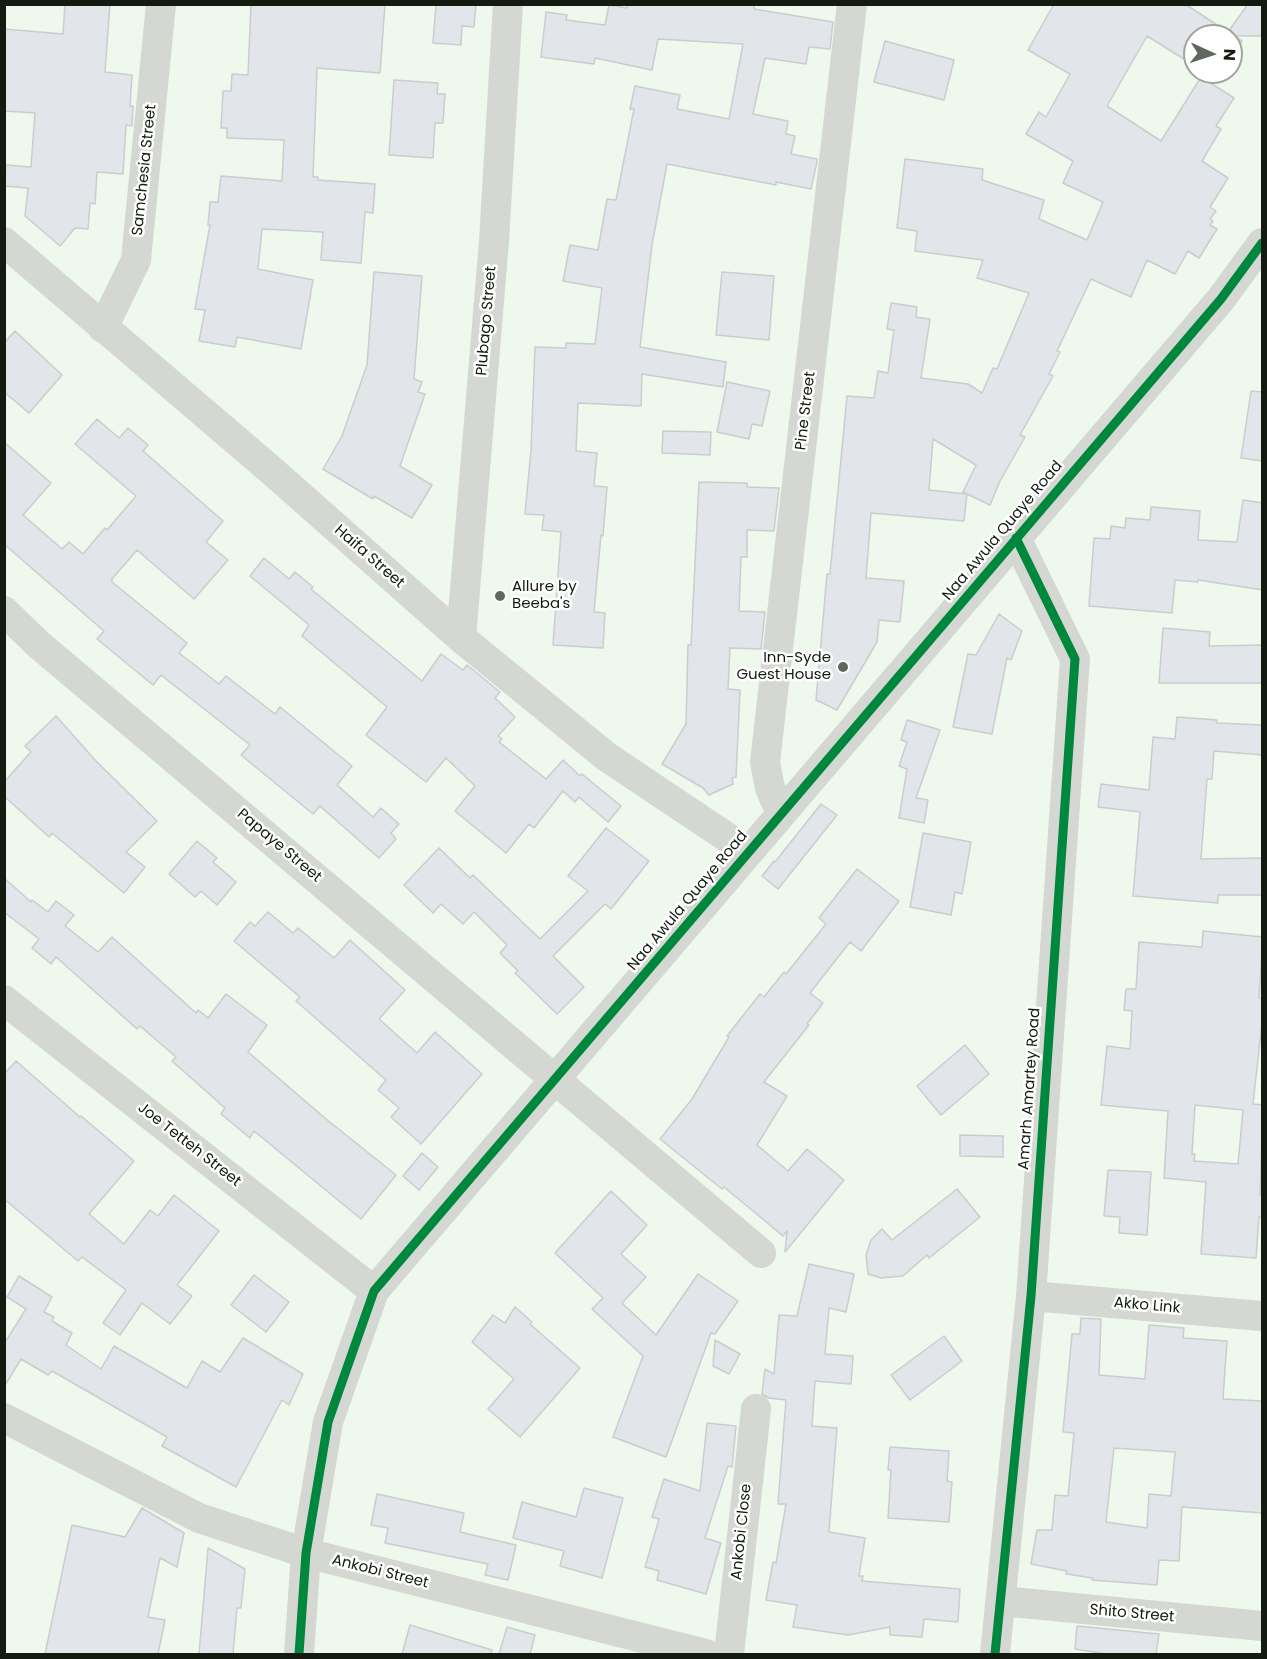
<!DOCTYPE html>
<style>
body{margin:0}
#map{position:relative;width:1267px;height:1659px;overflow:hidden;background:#eff8ec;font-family:Poppins,sans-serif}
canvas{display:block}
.frame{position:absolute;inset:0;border:6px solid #131b10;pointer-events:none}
.north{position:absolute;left:1183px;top:24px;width:60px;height:60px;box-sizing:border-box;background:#fff;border:2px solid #a1a49f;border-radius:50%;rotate:93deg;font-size:16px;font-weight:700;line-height:24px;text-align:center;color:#131b10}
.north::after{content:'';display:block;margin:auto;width:21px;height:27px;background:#60685d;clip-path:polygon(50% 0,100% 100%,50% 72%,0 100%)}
</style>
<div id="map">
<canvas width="1267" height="1659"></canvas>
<div class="frame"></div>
<div class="north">N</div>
</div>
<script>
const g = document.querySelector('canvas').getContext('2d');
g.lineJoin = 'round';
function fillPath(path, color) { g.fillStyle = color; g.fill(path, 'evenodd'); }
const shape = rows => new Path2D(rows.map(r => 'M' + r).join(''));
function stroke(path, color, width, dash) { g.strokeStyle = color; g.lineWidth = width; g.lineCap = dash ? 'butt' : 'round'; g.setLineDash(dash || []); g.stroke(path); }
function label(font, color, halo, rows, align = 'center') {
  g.font = font + ' Poppins,sans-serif'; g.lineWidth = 5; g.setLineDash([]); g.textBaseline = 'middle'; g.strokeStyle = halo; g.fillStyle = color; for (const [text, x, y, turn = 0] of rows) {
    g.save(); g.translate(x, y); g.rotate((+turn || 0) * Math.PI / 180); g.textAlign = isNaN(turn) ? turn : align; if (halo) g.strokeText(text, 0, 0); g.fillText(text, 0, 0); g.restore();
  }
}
const building = shape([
 [65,4,110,4,105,72,132,75,130,106,133,106,132,126,126,125,123,174,97,172,95,204,90,203,88,229,75,228,60,246,25,216,28,188,4,186,6,165,31,167,35,113,4,111,4,29,63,34,65,4],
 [251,4,385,4,380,73,317,68,313,177,318,177,318,180,375,184,373,213,365,212,361,263,321,260,323,232,262,229,258,269,313,280,301,349,237,337,235,347,199,341,205,310,195,309,210,225,208,225,210,202,218,202,221,176,282,181,284,140,227,138,227,128,221,128,223,91,231,91,232,74,248,75,251,4],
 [436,4,476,4,474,27,462,26,461,45,433,43,436,4],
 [628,4,754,4,754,9,833,22,830,49,809,47,806,64,765,58,753,114,788,121,786,134,795,136,791,154,817,159,817,162,811,189,776,182,776,185,667,164,652,245,640,347,726,362,723,387,642,374,641,406,578,403,576,451,597,453,594,486,607,487,603,536,601,535,594,612,605,613,603,648,553,645,561,532,542,530,544,515,525,514,531,450,535,347,566,348,566,343,595,344,602,288,563,281,570,245,598,250,607,199,616,200,634,109,630,109,635,86,680,95,677,109,729,119,743,44,658,39,652,70,595,58,594,64,541,57,546,12,567,15,566,20,605,25,609,5,627,8,628,4],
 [1054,4,1185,4,1228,32,1248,4,1263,4,1263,36,1234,36,1242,41,1231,58,1231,36,1195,36,1195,66,1147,36,1107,106,1161,141,1201,77,1234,98,1216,126,1221,129,1202,161,1228,178,1210,207,1216,211,1210,219,1213,221,1210,225,1217,229,1199,258,1188,251,1175,274,1147,260,1131,297,1091,279,1057,351,1060,352,1049,374,1053,376,1020,435,1025,437,1000,481,990,505,963,492,976,465,933,439,929,490,967,494,964,521,871,513,866,578,904,581,900,622,879,620,877,642,837,710,816,700,827,574,830,574,847,396,874,398,878,371,888,373,894,330,887,329,891,303,917,307,916,317,930,319,921,378,968,384,982,393,993,368,997,369,1029,293,977,278,983,260,915,251,917,231,897,228,905,159,983,169,982,180,1044,200,1039,219,1087,240,1103,202,1063,183,1073,161,1026,134,1039,112,1046,117,1070,74,1028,50,1054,4],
 [885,41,954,60,944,100,874,82,885,41],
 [1204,72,1222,72,1217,80,1204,72],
 [394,80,438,83,437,94,445,94,443,123,435,123,433,158,389,155,394,80],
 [374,272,422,276,414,379,422,382,418,392,425,394,400,466,432,485,412,518,374,496,373,499,323,469,342,436,367,365,374,272],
 [722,272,774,276,769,340,716,335,722,272],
 [15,331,62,375,29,413,4,392,4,343,15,331],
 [727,382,770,391,762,426,752,424,749,439,717,432,727,382],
 [1251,391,1263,392,1263,461,1241,458,1251,391],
 [97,419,119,438,128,428,148,445,143,451,223,521,206,542,228,560,194,599,137,550,112,579,112,582,187,643,179,653,219,684,226,676,275,714,280,707,352,766,337,785,373,817,381,808,399,824,391,833,396,839,379,858,320,806,313,814,241,755,250,745,161,675,153,685,97,639,104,631,4,544,4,442,51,483,23,515,62,549,69,542,83,554,105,528,107,530,136,496,75,444,97,419],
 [663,431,711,432,710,455,662,453,663,431],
 [699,482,747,483,747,487,779,488,774,531,747,530,747,557,741,557,739,611,765,612,761,649,730,648,728,689,740,690,736,777,732,778,733,784,709,795,703,788,662,764,686,724,688,645,691,645,699,482],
 [1243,500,1263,503,1263,590,1198,580,1198,582,1175,580,1172,613,1089,606,1094,538,1110,539,1111,526,1125,528,1126,518,1150,520,1151,507,1200,511,1198,540,1237,542,1243,500],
 [264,558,289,579,295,572,313,587,311,589,422,681,441,654,463,670,467,665,500,692,495,698,515,717,498,736,502,739,499,742,546,779,563,760,580,776,582,774,621,806,608,822,579,797,575,802,563,791,534,828,529,824,506,853,455,811,475,786,446,758,426,782,366,735,387,707,302,636,309,625,250,576,264,558],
 [999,614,1022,631,1011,660,1007,658,992,734,953,727,968,654,976,655,999,614],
 [1163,628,1210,632,1209,646,1263,645,1263,683,1159,683,1163,628],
 [56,716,96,761,157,821,126,852,145,867,124,893,52,833,49,837,4,796,4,782,31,752,25,746,56,716],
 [1177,717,1217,720,1217,723,1263,725,1263,755,1214,751,1212,779,1207,779,1201,859,1263,858,1263,895,1218,895,1218,903,1133,896,1140,812,1098,807,1101,784,1149,790,1153,737,1175,739,1177,717],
 [907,720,940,730,916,798,928,800,924,823,899,818,907,769,899,766,907,742,901,740,907,720],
 [821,804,837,815,778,889,762,876,774,861,775,862,821,804],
 [606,828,649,861,611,909,605,904,553,956,584,987,557,1014,515,973,518,971,500,953,507,945,474,912,463,924,441,904,433,913,404,885,439,848,470,878,473,875,540,939,588,891,568,876,606,828],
 [923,833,971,842,962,894,955,892,951,915,910,907,923,833],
 [197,841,217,858,213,862,236,882,217,905,201,891,195,897,169,874,197,841],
 [857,869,899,901,861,951,850,942,810,993,823,1003,807,1024,809,1025,764,1082,787,1096,757,1145,788,1171,807,1149,844,1180,785,1252,787,1231,783,1236,724,1187,722,1189,660,1139,692,1099,729,1037,727,1036,760,994,764,997,784,972,786,974,826,924,819,918,857,869],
 [4,878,31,902,32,900,48,912,56,901,74,915,65,926,98,952,112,937,196,1013,198,1010,208,1018,226,994,267,1025,248,1052,326,1119,396,1175,361,1219,254,1131,250,1138,221,1114,225,1108,172,1061,176,1057,140,1026,137,1029,56,957,51,964,32,948,39,939,4,912,4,878],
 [268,912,293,933,298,928,334,958,350,940,405,990,379,1019,417,1053,435,1032,482,1074,421,1144,391,1117,399,1108,378,1090,386,1080,296,1001,300,997,234,941,250,922,255,926,268,912],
 [1203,931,1263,937,1259,998,1263,999,1263,1014,1253,1104,1263,1105,1260,1195,1263,1195,1263,1217,1259,1217,1256,1258,1201,1254,1206,1182,1164,1178,1168,1111,1101,1105,1107,1046,1130,1049,1132,1011,1124,1010,1126,989,1136,989,1139,942,1202,947,1203,931],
 [1195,1105,1243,1110,1238,1164,1194,1161,1195,1154,1192,1154,1195,1105],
 [965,1045,989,1074,941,1115,917,1086,965,1045],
 [16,1061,80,1117,81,1116,134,1161,89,1214,124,1244,150,1210,158,1216,174,1195,219,1231,177,1285,192,1296,170,1324,142,1303,120,1335,103,1323,126,1290,82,1257,78,1261,4,1199,4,1074,16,1061],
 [960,1135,1003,1136,1003,1157,960,1156,960,1135],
 [422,1153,438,1167,419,1190,403,1176,422,1153],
 [1108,1170,1151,1172,1147,1235,1119,1233,1120,1217,1104,1216,1108,1170],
 [957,1189,980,1217,929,1258,927,1255,903,1276,881,1278,868,1274,866,1255,871,1240,882,1229,892,1240,957,1189],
 [611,1191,647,1225,621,1254,646,1277,622,1303,656,1335,698,1274,738,1301,715,1334,711,1333,666,1457,613,1437,643,1356,592,1309,603,1298,555,1253,611,1191],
 [809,1264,854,1274,846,1312,829,1308,825,1354,853,1356,851,1384,815,1381,812,1426,837,1428,829,1532,865,1538,859,1576,863,1576,862,1581,960,1589,958,1622,924,1619,922,1637,890,1635,890,1627,848,1635,793,1627,797,1605,766,1600,773,1562,776,1563,786,1504,778,1504,786,1400,769,1398,762,1394,765,1369,774,1374,779,1315,797,1316,809,1264],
 [254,1275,289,1302,266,1332,231,1305,254,1275],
 [19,1276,52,1297,44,1312,54,1317,52,1321,72,1333,66,1345,101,1369,114,1346,187,1388,202,1361,220,1372,243,1338,303,1374,289,1405,282,1400,236,1487,162,1446,167,1437,52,1371,48,1375,21,1359,4,1387,4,1344,26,1309,7,1297,19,1276],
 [515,1307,532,1322,530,1324,580,1368,520,1437,488,1409,514,1379,472,1342,493,1315,505,1323,515,1307],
 [1081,1318,1101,1319,1099,1375,1145,1379,1149,1325,1184,1328,1183,1338,1227,1341,1223,1399,1263,1401,1263,1513,1182,1507,1179,1561,1159,1560,1157,1585,1092,1580,1093,1578,1066,1574,1067,1571,1031,1564,1037,1530,1052,1530,1055,1495,1068,1496,1074,1433,1063,1432,1072,1334,1080,1334,1081,1318],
 [1114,1448,1175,1452,1171,1496,1149,1494,1147,1528,1106,1522,1114,1448],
 [944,1336,962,1361,910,1400,891,1375,944,1336],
 [715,1340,740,1354,729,1374,713,1366,715,1340],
 [707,1423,736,1426,732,1467,728,1466,705,1538,721,1543,706,1594,657,1580,659,1571,645,1567,659,1519,652,1517,664,1479,700,1491,707,1423],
 [890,1447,949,1451,947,1481,952,1482,949,1522,888,1518,891,1470,888,1470,890,1447],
 [584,1488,623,1498,602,1578,560,1566,564,1551,513,1538,522,1502,576,1517,584,1488],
 [377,1494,464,1513,460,1532,516,1545,508,1580,485,1575,488,1564,385,1543,388,1528,371,1525,377,1494],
 [142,1508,184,1533,177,1567,160,1558,148,1617,165,1620,158,1654,45,1654,72,1525,125,1537,142,1508],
 [208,1548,245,1569,241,1608,237,1608,233,1654,199,1654,208,1548],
 [410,1625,492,1650,491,1654,402,1654,410,1625],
 [1077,1626,1159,1634,1156,1654,1106,1654,1075,1649,1077,1626],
 [507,1627,535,1635,530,1654,499,1654,507,1627]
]);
const street = shape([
 [4,242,272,471,461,638,607,757,749,852],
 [103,328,136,260,161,4],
 [4,611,38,644,761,1253],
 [461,638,494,241,508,4],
 [781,814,770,788,765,762,852,4],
 [4,1000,374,1291],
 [1031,1296,1262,1316],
 [4,1418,199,1518,306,1553,706,1654],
 [1001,1601,1262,1626],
 [299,1654,306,1553,328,1422,374,1291,1221,299,1262,243],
 [729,1654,756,1409],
 [995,1654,1031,1296,1075,659,1016,538]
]);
const cycleway = shape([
 [299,1654,306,1553,328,1422,374,1291,1221,299,1262,243],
 [995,1654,1031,1296,1075,659,1016,538]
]);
const markers = [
 [500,596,6,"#60685d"],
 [843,667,6,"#60685d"]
];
const streetNames = [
 ["Samchesia Street",145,170,-84],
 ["Plubago Street",487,321,-85],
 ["Pine Street",806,411,-83],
 ["Naa Awula Quaye Road",1003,531,-50],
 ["Haifa Street",369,557,41],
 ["Papaye Street",279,846,40],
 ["Naa Awula Quaye Road",688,901,-50],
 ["Amarh Amartey Road",1030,1089,-86],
 ["Joe Tetteh Street",189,1145,38],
 ["Akko Link",1147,1306,5],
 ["Ankobi Close",742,1532,-84],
 ["Ankobi Street",380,1572,14],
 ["Shito Street",1132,1614,5]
];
const poiNames = [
 ["Allure by",512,587],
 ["Beeba's",512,604],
 ["Inn-Syde",831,658,"right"],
 ["Guest House",831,675,"right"]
];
fillPath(building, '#e2e5ea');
stroke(building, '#cacdce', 1.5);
stroke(street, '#d5d7d3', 30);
stroke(cycleway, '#00873e', 9);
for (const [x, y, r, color] of markers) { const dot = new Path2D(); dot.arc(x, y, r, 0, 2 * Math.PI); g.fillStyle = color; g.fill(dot); stroke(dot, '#fff', 2); }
label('15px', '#131b10', '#fff', streetNames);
label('15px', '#131b10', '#fff', poiNames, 'left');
</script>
